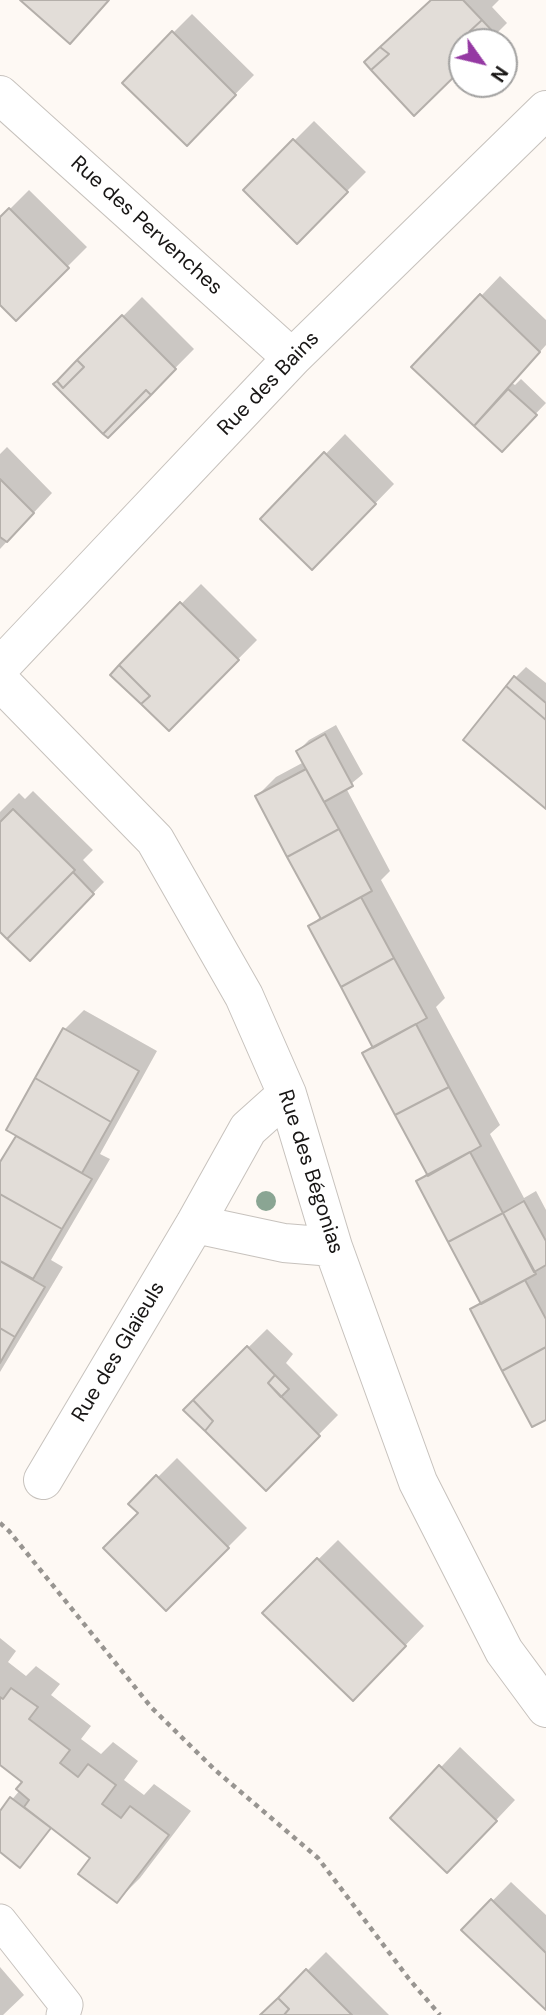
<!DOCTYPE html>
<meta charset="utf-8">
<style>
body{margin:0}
#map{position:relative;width:546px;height:2015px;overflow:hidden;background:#fef9f4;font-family:"DM Sans",sans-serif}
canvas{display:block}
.north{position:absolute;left:448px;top:28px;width:70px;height:70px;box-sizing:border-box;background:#fff;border:2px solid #a3a2a1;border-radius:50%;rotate:124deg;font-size:19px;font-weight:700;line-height:28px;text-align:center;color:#181615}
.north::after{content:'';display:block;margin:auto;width:24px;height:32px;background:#9539a3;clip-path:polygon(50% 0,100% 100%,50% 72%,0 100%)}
</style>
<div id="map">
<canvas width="546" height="2015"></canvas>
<div class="north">N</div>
</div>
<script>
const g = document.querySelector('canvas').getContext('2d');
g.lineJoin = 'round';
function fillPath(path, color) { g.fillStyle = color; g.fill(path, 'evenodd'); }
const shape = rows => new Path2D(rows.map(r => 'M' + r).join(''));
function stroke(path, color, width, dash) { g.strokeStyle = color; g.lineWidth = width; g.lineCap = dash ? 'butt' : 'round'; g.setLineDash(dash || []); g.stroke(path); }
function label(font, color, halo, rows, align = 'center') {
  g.font = font + ' "DM Sans",sans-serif'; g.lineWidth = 7; g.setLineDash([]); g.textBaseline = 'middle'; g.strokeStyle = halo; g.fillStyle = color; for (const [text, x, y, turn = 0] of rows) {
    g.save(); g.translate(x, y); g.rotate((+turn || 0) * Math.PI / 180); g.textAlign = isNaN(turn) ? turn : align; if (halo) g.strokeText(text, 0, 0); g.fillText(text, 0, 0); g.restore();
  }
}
const shadow = shape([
 [432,0,499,0,492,7,507,23,488,42,462,42,462,67],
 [192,14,254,75,206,124,173,33],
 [314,121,366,172,297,241,245,190],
 [29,190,87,247,16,318,0,303,0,219],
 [500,276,546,320,546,345,512,383,515,385,521,379,546,403,502,449,414,367],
 [142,297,194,349,108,436,79,361],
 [345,434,394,484,331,549,263,519],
 [7,447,52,493,0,549,0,454],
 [201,584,257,640,169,729,120,666],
 [526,667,546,683,546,806,515,678],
 [336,725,363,774,346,788,390,871,381,880,445,998,436,1007,500,1125,490,1134,524,1198,536,1191,546,1210,546,1418,473,1310,481,1301,418,1182,428,1172,364,1054,373,1045,311,926,321,916,257,796,276,777,304,762,298,751,309,740],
 [33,791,93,850,83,860,104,882,30,959,0,930,0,812,19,793,25,799],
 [84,1010,157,1051,100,1154,110,1159,51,1260,63,1267,0,1372,0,1166,18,1135,65,1029],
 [267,1329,293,1354,286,1363,338,1415,266,1488,185,1410],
 [177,1458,247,1528,166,1609,140,1513,131,1504],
 [338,1540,424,1626,372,1680,264,1613],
 [0,1638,16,1651,8,1662,26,1676,36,1666,60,1684,51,1695,91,1726,81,1739,101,1754,113,1742,138,1761,124,1780,144,1795,154,1784,191,1811,140,1878,117,1901,93,1858,52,1827,31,1854,20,1866,0,1850,0,1814,20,1790,25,1781,0,1763],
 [460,1747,515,1800,466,1852,393,1818],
 [511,1882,546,1915,546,2007,464,1930],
 [326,1952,389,2015,263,2015],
 [0,1967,24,1995,3,2015,0,2015]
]);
const building = shape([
 [20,0,109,0,70,44,20,0],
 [431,0,463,0,482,20,470,31,480,42,462,42,462,69,414,116,371,70,389,54,380,47,431,0],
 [482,20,497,36,490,42,480,42,470,31,482,20],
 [172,31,236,95,187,146,122,83,172,31],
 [380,47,389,54,371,70,364,62,380,47],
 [293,139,348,192,297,244,243,190,293,139],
 [9,208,69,268,16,321,0,305,0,217,9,208],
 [480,294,540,352,474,426,411,367,480,294],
 [122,315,176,369,151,395,146,390,103,434,53,384,57,381,63,388,84,367,77,360,122,315],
 [77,360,84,367,63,388,57,381,77,360],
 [508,389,537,415,502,452,474,426,508,389],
 [146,390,151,395,108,438,103,434,146,390],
 [324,452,376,504,312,570,260,519,324,452],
 [0,479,34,513,7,542,0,537,0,479],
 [180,602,239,660,169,731,141,704,150,696,119,665,180,602],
 [119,665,150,696,141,704,110,675,119,665],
 [514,676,546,703,546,720,506,686,514,676],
 [506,686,546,720,546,809,463,740,506,686],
 [325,734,353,786,324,802,296,751,325,734],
 [306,769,339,829,287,857,255,796,306,769],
 [13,809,75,870,7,939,0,932,0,822,13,809],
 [339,829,372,891,321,919,287,857,339,829],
 [73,872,94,894,30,961,7,939,73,872],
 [361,897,394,958,341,987,308,926,361,897],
 [394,958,427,1018,373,1048,341,987,394,958],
 [416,1024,449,1087,395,1115,362,1053,416,1024],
 [63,1028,139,1071,111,1122,35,1078,63,1028],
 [35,1078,111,1122,82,1173,6,1130,35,1078],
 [449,1087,481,1146,428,1176,395,1115,449,1087],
 [16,1136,92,1179,62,1229,0,1194,0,1162,16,1136],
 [470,1152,503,1213,448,1242,416,1181,470,1152],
 [0,1194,62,1229,33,1279,0,1261,0,1194],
 [524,1201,546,1241,546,1265,534,1272,503,1213,524,1201],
 [503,1213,536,1274,481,1304,448,1242,503,1213],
 [0,1261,45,1287,15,1337,0,1328,0,1261],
 [525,1280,546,1319,546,1347,502,1371,470,1309,525,1280],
 [0,1328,15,1337,0,1363,0,1328],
 [247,1346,275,1375,268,1383,320,1436,266,1491,205,1431,213,1421,193,1400,247,1346],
 [546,1347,546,1420,532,1427,502,1371,546,1347],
 [275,1375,289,1389,281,1397,268,1383,275,1375],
 [193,1400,213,1421,205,1431,183,1410,193,1400],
 [156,1475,229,1548,166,1611,103,1548,138,1513,128,1504,156,1475],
 [317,1558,406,1646,353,1701,262,1613,317,1558],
 [11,1688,38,1707,29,1719,70,1750,60,1763,78,1777,88,1764,116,1785,102,1804,121,1818,130,1806,169,1835,117,1903,78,1874,90,1858,24,1807,29,1800,16,1789,22,1782,0,1765,0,1697,3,1699,11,1688],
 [439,1765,497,1821,447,1873,390,1818,439,1765],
 [10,1797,51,1828,20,1868,0,1852,0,1811,10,1797],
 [491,1899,546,1953,546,2010,461,1930,491,1899],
 [306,1969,352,2015,284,2015,289,2009,278,1998,306,1969],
 [278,1998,289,2009,284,2015,260,2015,278,1998]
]);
const path = shape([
 [0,1523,9,1531,151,1707,214,1769,318,1858,409,1979,440,2015]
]);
const lane = shape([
 [0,1921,66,2005,63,2015]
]);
const street = shape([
 [0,95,292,358],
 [0,667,292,358,546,110],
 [0,681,155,840,244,996,287,1094,333,1247,418,1482,504,1651,546,1708],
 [195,1224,284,1243,333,1247],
 [43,1480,195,1224,248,1129,287,1094]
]);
const trees = [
 [266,1201]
];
const streetNames = [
 ["Rue des Pervenches",146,226,42],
 ["Rue des Bains",269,384,-46],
 ["Rue des Bégonias",310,1172,72],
 ["Rue des Glaïeuls",119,1352,-59]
];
fillPath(shadow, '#0003');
fillPath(building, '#e2ddd8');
stroke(building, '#b4afaa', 2);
stroke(lane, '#c7c2bd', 35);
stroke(street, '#c7c2bd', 40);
stroke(path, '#989591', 4.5, [5, 5]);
stroke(lane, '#fff', 33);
stroke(street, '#fff', 38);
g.fillStyle = '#8aa593';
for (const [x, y] of trees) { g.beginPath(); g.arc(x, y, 10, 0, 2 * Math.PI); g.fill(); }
label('21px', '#181615', '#fff', streetNames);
</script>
